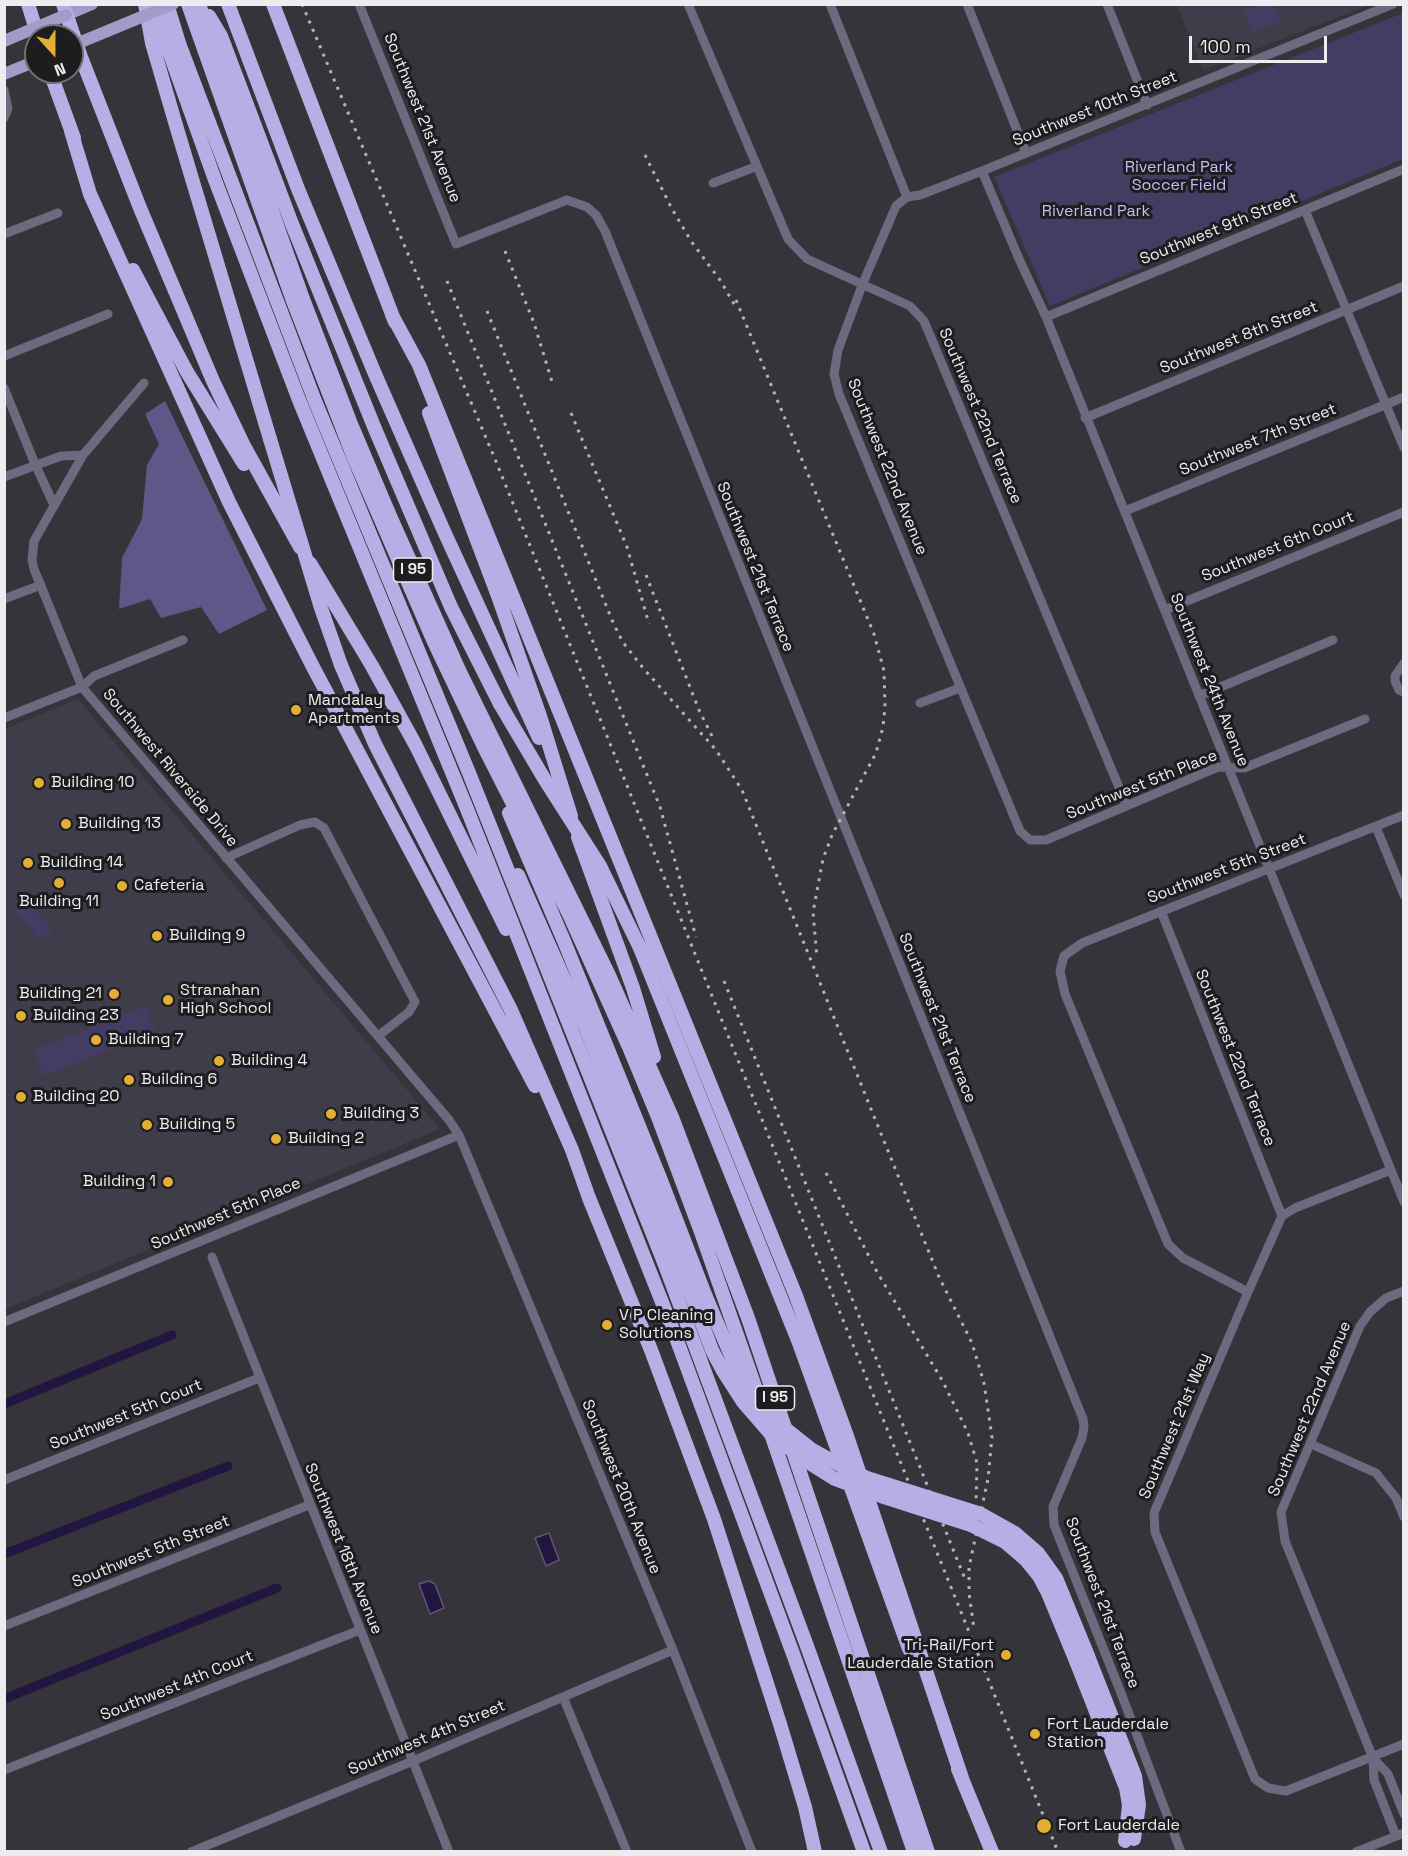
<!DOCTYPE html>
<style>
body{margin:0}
#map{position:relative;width:1408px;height:1856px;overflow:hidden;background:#35343a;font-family:"Space Grotesk",sans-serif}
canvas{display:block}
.frame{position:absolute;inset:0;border:6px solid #ededf1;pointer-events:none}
.north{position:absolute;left:24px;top:24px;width:60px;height:60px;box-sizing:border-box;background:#1d1c1f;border:2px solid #707073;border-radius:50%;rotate:159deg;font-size:16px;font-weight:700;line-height:24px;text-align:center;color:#ededf1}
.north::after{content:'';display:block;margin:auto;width:21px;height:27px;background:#e4ae35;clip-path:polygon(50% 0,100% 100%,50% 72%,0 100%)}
.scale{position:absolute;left:1189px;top:36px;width:138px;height:27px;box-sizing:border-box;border:3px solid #ededf1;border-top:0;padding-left:8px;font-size:18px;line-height:21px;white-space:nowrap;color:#ededf1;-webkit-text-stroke:4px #1d1c1f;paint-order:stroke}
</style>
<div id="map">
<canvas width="1408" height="1856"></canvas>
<div class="frame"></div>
<div class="north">N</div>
<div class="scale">100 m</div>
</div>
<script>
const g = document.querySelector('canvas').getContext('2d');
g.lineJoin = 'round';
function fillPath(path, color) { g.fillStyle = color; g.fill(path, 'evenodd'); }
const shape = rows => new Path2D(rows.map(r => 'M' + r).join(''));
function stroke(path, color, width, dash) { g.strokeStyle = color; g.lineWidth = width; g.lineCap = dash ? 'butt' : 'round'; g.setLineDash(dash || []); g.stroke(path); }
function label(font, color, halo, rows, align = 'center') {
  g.font = font + ' "Space Grotesk",sans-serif'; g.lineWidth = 6; g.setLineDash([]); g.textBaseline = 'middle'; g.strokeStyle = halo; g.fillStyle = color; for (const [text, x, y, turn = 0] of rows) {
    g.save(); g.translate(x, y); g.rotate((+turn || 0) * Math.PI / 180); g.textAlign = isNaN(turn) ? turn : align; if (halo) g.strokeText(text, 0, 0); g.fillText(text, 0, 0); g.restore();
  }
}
const built = shape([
 [1177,5,1369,5,1203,70],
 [78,699,440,1129,5,1309,5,729]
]);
const green = shape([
 [1259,5,1274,5,1281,22,1252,33,1243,11],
 [1403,13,1403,159,1050,306,994,177],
 [26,898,53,930,40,940,13,909],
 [145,1006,155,1031,44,1076,34,1050]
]);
const forest = shape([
 [165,401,267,610,219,634,201,607,161,618,150,599,119,609,122,558,142,519,147,465,159,444,145,414]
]);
const water = shape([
 [549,1533,559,1560,546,1566,535,1538,549,1533],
 [429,1581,435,1584,444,1608,430,1614,419,1584,429,1581]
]);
const canal = shape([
 [4,1404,172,1335],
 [4,1554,228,1466],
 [4,1699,277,1588]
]);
const minor = shape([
 [359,4,456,244,567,200,587,207,596,215,605,231,1083,1419,1084,1427,1082,1438,1053,1507,1054,1525,1121,1693,1181,1852],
 [688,4,788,239,807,259,910,306,924,321,1126,804],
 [830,4,907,197,896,206,863,283,838,350,834,374,839,394,1020,831,1030,840,1046,840,1218,767,1244,768,1365,719],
 [967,4,1026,153],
 [1107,4,1147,105],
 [4,90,8,109,4,118],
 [982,171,1019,259,1046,317,1404,1202],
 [713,183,755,167],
 [907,197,920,195,982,171,1393,4],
 [1305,210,1404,448],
 [4,234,58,213],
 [1046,317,1404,169],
 [4,356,108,314],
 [144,383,83,455,34,541,32,560,34,569,82,687,449,1120,459,1135,673,1650,752,1852],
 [4,388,35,464,54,505],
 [1085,418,1404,286],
 [4,477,61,456,83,455],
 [1125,511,1404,397],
 [4,599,41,585],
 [1165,610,1404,512],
 [1404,663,1395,676,1395,681,1399,690,1404,692],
 [1199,696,1333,640],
 [920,703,960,688],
 [4,718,82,687,94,676,183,640],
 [1376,827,1404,895],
 [226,858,300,825,315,822,324,828,415,1002,409,1012,378,1036],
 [1161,911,1282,1216],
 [1391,1170,1295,1208,1282,1216,1248,1292,1154,1513,1155,1532,1255,1779,1268,1788,1286,1791,1404,1744],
 [212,1257,449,1852],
 [1248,1292,1183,1258,1168,1244,1065,994,1060,971,1064,956,1082,943,1404,815],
 [4,1322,459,1135],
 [1311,1444,1376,1473,1396,1498,1404,1517],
 [4,1480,259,1378],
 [4,1626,309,1505],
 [563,1697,627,1852],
 [1373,1758,1388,1774,1404,1814],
 [4,1770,360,1630],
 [1396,1836,1374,1780,1373,1758,1285,1541,1281,1512,1360,1326,1370,1312,1386,1298,1404,1291],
 [191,1852,413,1761,673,1650],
 [1356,1852,1404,1833]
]);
const major = shape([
 [66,15,92,4],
 [4,74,36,61]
]);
const highway = shape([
 [28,4,38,36],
 [63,4,81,57,140,208,213,381,244,446,300,547],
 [145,4,152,43,175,122,270,439],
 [152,4,215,180,299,400,465,804,675,1335,792,1651,864,1852],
 [167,4,180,46,315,401,469,773,665,1265,807,1646,881,1852],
 [188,4,293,301,354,458,434,642,484,747,569,914,629,1047,658,1117,701,1232,758,1395],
 [199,4,303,299,351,424,390,516,459,670,608,973,672,1117,748,1318,928,1852],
 [228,4,298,189,375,374,443,529,539,738],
 [273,4,395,322],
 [209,16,221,36,292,224,375,429,451,607,500,704],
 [50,72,74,138],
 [71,131,90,194,229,502,312,665,535,1086],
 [133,270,187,372,244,464],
 [392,315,419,365,796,1296,847,1436,962,1778],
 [429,413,498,596,540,716,571,816],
 [310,563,372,666,415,744,506,929],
 [341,665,375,744,511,1010,572,1150,589,1198,651,1350,714,1519,780,1724,805,1807,815,1852],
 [509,813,564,941,660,1178,706,1297],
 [578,837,633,988,654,1057],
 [518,875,585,1026,694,1302],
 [640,948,799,1343,909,1649],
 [770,1431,914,1852],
 [1088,1656,1135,1776,1139,1805,1134,1839],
 [1076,1661,1126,1788,1129,1805,1125,1841],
 [958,1769,992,1852]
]);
const rail = shape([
 [302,4,495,459,1058,1852],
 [645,155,672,209,691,241,720,280,737,309],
 [505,251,534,323,553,385],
 [447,281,660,807,696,937],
 [736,300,874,634,884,671,885,707,883,727,876,753,832,835,823,859,813,912,817,958],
 [487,311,612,620,622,641,643,668,716,750,742,790,939,1277,972,1343,984,1383,992,1437,988,1479,969,1567,969,1593,974,1629],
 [571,413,627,547,649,624],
 [646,575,699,710,713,738],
 [724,981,965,1579],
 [826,1173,877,1272,942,1380,968,1433,977,1463,976,1503]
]);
const majorBridge = shape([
 [4,41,66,15],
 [76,44,173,4]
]);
const highwayBridge = shape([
 [270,439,321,608,341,665],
 [500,704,545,780,600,866,640,948],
 [706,1297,735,1365,757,1398,782,1426,811,1449,847,1469,867,1478,981,1514,1015,1533,1038,1553,1056,1578,1088,1656],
 [694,1302,712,1350,723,1371,743,1402,769,1432,803,1459,835,1479,881,1496,971,1525,1005,1542,1026,1560,1039,1576,1048,1593,1076,1661]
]);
const markers = [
 [296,710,6,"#e4ae35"],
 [39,783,6,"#e4ae35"],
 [66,824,6,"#e4ae35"],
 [28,863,6,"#e4ae35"],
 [59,883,6,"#e4ae35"],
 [122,886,6,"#e4ae35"],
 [157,936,6,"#e4ae35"],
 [114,994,6,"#e4ae35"],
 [168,1000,6,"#e4ae35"],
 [21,1016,6,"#e4ae35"],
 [96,1040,6,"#e4ae35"],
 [219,1061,6,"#e4ae35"],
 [129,1080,6,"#e4ae35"],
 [21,1097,6,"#e4ae35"],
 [331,1114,6,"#e4ae35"],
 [147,1125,6,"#e4ae35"],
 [276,1139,6,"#e4ae35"],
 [168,1182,6,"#e4ae35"],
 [607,1325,6,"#e4ae35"],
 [1006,1655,6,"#e4ae35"],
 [1035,1734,6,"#e4ae35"],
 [1044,1826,8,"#e4ae35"]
];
const shields = [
 [413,570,39],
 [775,1398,39]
];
const shieldNames = [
 ["I 95",413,570],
 ["I 95",775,1398]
];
const streetNames = [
 ["Southwest 10th Street",1095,109,-22],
 ["Southwest 21st Avenue",422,118,68],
 ["Southwest 9th Street",1219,229,-22],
 ["Southwest 8th Street",1239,338,-22],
 ["Southwest 22nd Terrace",980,416,67],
 ["Southwest 7th Street",1258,440,-22],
 ["Southwest 22nd Avenue",887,467,68],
 ["Southwest 6th Court",1278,547,-22],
 ["Southwest 21st Terrace",755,567,68],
 ["Southwest 24th Avenue",1209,680,68],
 ["Southwest Riverside Drive",170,768,50],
 ["Southwest 5th Place",1142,785,-22],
 ["Southwest 5th Street",1227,869,-21],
 ["Southwest 21st Terrace",937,1018,68],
 ["Southwest 22nd Terrace",1235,1058,68],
 ["Southwest 5th Place",226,1214,-23],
 ["Southwest 22nd Avenue",1310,1409,-67],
 ["Southwest 5th Court",126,1415,-22],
 ["Southwest 21st Way",1175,1426,-67],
 ["Southwest 20th Avenue",621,1487,68],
 ["Southwest 18th Avenue",343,1549,68],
 ["Southwest 5th Street",151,1552,-22],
 ["Southwest 21st Terrace",1102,1603,69],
 ["Southwest 4th Court",177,1686,-22],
 ["Southwest 4th Street",427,1738,-23]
];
const parkNames = [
 ["Riverland Park",1179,168],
 ["Soccer Field",1179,186],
 ["Riverland Park",1096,212]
];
const poiNames = [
 ["Mandalay",308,701],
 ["Apartments",308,719],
 ["Building 10",51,783],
 ["Building 13",78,824],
 ["Building 14",40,863],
 ["Cafeteria",134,886],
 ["Building 11",59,902,"center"],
 ["Building 9",169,936],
 ["Stranahan",180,991],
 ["High School",180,1009],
 ["Building 21",102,994,"right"],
 ["Building 23",33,1016],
 ["Building 7",108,1040],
 ["Building 4",231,1061],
 ["Building 6",141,1080],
 ["Building 20",33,1097],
 ["Building 3",343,1114],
 ["Building 5",159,1125],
 ["Building 2",288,1139],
 ["Building 1",156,1182,"right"],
 ["V P Cleaning",619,1316],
 ["Solutions",619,1334],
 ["Tri-Rail/Fort",994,1646,"right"],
 ["Lauderdale Station",994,1664,"right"],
 ["Fort Lauderdale",1047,1725],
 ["Station",1047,1743],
 ["Fort Lauderdale",1058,1826]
];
fillPath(built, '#3f3d49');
fillPath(green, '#443c63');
fillPath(forest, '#605687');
fillPath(water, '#221640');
stroke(water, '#5f5675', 1.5);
stroke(canal, '#221640', 9);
stroke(minor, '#6d697f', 9);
stroke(major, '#a39bc8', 12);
stroke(highway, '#b8aee5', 14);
stroke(rail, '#b3b3b8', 3, [3, 6]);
stroke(majorBridge, '#a39bc8', 12);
stroke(highwayBridge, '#b8aee5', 14);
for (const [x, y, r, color] of markers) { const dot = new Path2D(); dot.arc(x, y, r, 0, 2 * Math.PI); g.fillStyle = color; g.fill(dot); stroke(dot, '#1d1c1f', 2); }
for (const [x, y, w] of shields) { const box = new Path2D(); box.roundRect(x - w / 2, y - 12, w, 24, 4.5); g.fillStyle = '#1d1c1f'; g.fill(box); stroke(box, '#ededf1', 1.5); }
label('bold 15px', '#ededf1', null, shieldNames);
label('16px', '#ededf1', '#1d1c1f', streetNames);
label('16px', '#c7bbf9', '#1d1c1f', parkNames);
label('16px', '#ededf1', '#1d1c1f', poiNames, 'left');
</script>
